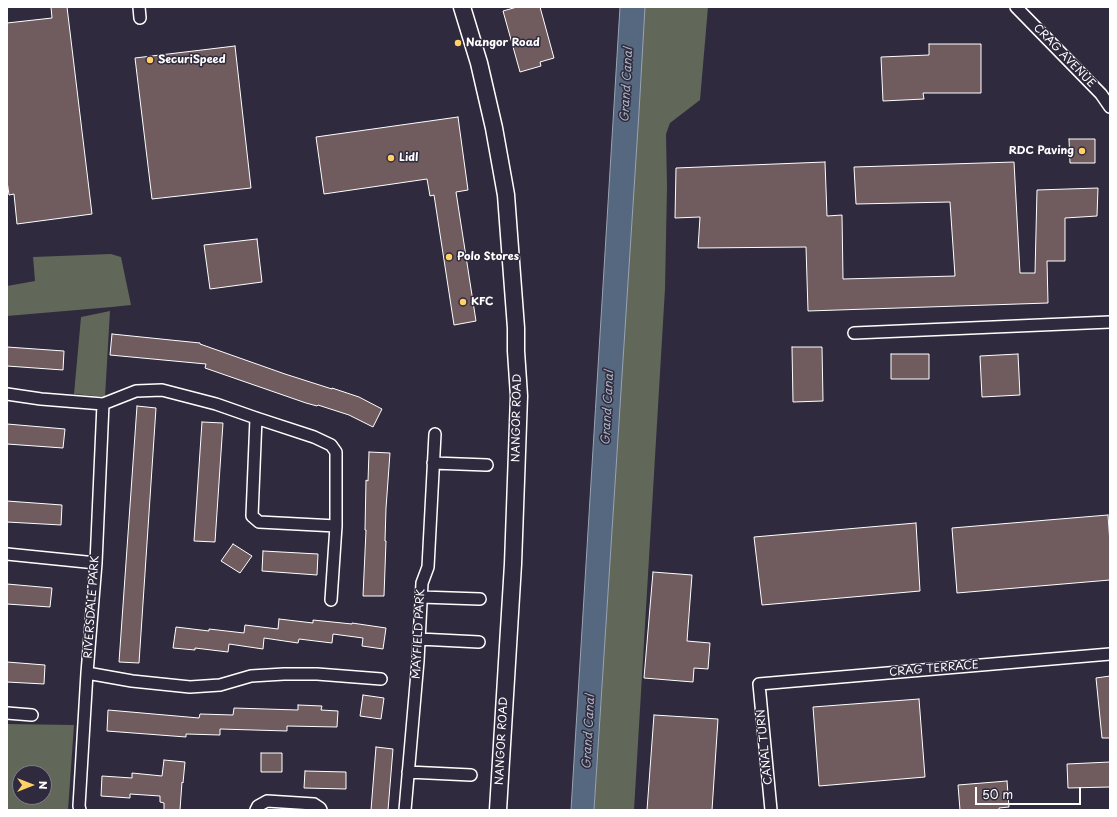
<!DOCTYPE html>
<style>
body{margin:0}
#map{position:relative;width:1117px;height:817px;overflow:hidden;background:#2f2a3d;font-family:"Playpen Sans",sans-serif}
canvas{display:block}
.frame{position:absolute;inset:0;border:8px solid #fff;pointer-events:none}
.north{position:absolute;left:12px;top:765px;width:40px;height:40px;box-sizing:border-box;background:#2f2a3d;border:1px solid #827f8b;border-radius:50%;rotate:90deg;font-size:11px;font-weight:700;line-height:16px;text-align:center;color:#fff}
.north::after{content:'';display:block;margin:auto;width:14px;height:18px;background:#ffd166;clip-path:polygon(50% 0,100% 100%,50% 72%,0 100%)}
.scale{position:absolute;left:975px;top:787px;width:106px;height:18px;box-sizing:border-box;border:2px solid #fff;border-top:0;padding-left:5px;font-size:12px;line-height:14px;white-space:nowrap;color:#fff;-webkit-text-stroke:3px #2f2a3d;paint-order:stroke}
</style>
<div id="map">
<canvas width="1117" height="817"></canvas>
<div class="frame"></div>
<div class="north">N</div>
<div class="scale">50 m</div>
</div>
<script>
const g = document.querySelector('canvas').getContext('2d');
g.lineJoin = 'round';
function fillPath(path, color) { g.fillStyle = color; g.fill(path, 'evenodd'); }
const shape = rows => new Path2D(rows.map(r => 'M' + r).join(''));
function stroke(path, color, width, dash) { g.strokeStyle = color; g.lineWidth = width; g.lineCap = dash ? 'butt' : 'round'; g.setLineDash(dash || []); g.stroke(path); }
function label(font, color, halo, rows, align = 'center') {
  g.font = font + ' "Playpen Sans",sans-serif'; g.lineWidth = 3; g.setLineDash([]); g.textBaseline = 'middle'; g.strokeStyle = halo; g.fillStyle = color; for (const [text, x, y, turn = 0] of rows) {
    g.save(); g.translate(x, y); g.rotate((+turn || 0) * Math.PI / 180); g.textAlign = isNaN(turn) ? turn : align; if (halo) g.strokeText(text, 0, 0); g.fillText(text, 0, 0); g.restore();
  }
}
const green = shape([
 [645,7,708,7,700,100,670,123,666,134,667,187,665,289,634,810,594,810],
 [111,254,121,257,131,305,112,307,7,316,7,286,35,281,33,257],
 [110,311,105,397,74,394,81,317],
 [7,724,74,725,68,810,7,810],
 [20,773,44,773,44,797,20,797]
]);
const water = shape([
 [620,7,645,7,639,112,594,810,571,810,620,7]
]);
const building = shape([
 [51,7,67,7,92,214,17,224,14,194,9,195,7,181,7,23,52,18,51,7],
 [517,7,540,7,554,58,540,62,541,66,520,72,503,11,517,7],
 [929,44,981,44,981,93,923,93,924,99,883,101,881,57,929,55,929,44],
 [235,46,251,188,152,199,135,58,235,46],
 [458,117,468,190,456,192,476,321,454,325,434,195,430,196,427,179,324,194,316,137,458,117],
 [1069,139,1095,139,1095,163,1070,163,1069,139],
 [825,162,827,216,842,215,843,279,955,276,950,202,856,204,854,167,1014,162,1020,273,1035,273,1037,190,1098,188,1097,216,1065,218,1065,261,1047,261,1048,303,808,311,806,247,698,248,700,217,675,218,676,168,825,162],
 [257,239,262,282,210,289,204,245,257,239],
 [112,334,200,343,200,344,285,374,332,389,332,388,359,397,382,409,373,427,349,415,318,405,317,406,306,403,205,368,206,364,110,355,112,334],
 [7,347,64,351,63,370,7,366,7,347],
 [792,347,822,347,823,401,793,402,792,347],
 [891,354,929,354,929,379,891,379,891,354],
 [1018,354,1020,395,982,397,980,356,1018,354],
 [137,406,156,408,139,663,119,662,137,406],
 [202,422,223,423,215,542,194,541,202,422],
 [7,424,65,429,63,448,7,444,7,424],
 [369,452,390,453,386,508,385,541,386,541,384,596,363,596,366,530,365,530,366,480,368,481,369,452],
 [7,501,62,505,61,525,7,522,7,501],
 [1108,515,1110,543,1110,580,957,593,952,528,1108,515],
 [916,523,920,591,762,605,754,537,916,523],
 [233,544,252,556,240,573,221,561,233,544],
 [263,551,318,554,317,575,262,571,263,551],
 [653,572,692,575,687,641,710,643,708,669,694,668,693,682,644,678,653,572],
 [7,584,52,588,50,607,7,604,7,584],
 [279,619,313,623,313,620,352,624,352,623,386,628,383,649,362,646,363,638,333,634,332,643,299,639,298,643,264,638,263,649,229,644,228,652,195,648,195,650,173,648,176,627,209,631,209,629,244,633,245,625,278,629,279,619],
 [7,662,45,665,44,684,7,682,7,662],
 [1110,676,1110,738,1102,738,1096,678,1110,676],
 [363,695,384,698,381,719,360,716,363,695],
 [919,699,925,777,819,786,813,707,919,699],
 [298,705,322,706,321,710,338,711,337,727,287,726,287,731,220,729,220,735,186,734,186,737,107,731,108,710,199,718,200,714,233,715,234,708,298,710,298,705],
 [654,715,718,719,712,810,647,810,654,715],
 [376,747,393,749,388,810,371,810,376,747],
 [261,753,282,753,282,772,261,772,261,753],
 [164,760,185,762,183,783,182,782,180,810,164,810,164,803,160,802,160,796,130,794,130,798,101,796,102,776,132,778,132,773,162,776,164,760],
 [1110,762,1110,787,1068,788,1067,764,1110,762],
 [305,771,346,772,346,789,304,788,305,771],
 [1007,781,1009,807,999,808,999,810,960,810,958,785,1007,781]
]);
const street = shape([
 [139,7,140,18],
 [1016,7,1101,94,1110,107],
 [854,333,1110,322],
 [7,394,41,399,103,404,136,391,162,390,216,404,256,418,314,437,331,445,336,452,336,526,331,600],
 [256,418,252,516,259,522,336,526],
 [433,463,487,465],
 [7,554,96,563],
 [421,597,480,599],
 [419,639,479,642],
 [87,673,132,681,190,687,220,685,251,676,284,674,317,674,381,679],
 [7,713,32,715],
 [408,772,471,775],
 [80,810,79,806,87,673,96,563,103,404],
 [256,810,258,806,267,801,314,804,320,808,321,810],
 [405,810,418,661,422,583,428,567,435,434],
 [771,810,759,684,1110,654]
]);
const secondary = shape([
 [462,7,479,63,494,128,506,195,516,328,516,351,519,396,513,564,498,810]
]);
const markers = [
 [458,43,4,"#ffd166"],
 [150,60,4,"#ffd166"],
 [1082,151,4,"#ffd166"],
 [391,158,4,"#ffd166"],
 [449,257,4,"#ffd166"],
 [463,302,4,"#ffd166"]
];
const poiNames = [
 ["Nangor Road",466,43],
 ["SecuriSpeed",158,60],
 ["RDC Paving",1074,151,"right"],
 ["Lidl",399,158],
 ["Polo Stores",457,257],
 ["KFC",471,302]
];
const streetNames = [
 ["CRAG AVENUE",1064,56,46],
 ["NANGOR ROAD",517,418,-89],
 ["RIVERSDALE PARK",92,607,-86],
 ["MAYFIELD PARK",419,634,-87],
 ["CRAG TERRACE",934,669,-5],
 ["NANGOR ROAD",502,741,-87],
 ["CANAL TURN",765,747,-96]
];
const waterNames = [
 ["Grand Canal",627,85,-87],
 ["Grand Canal",608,408,-87],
 ["Grand Canal",589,732,-87]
];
fillPath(green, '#616759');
fillPath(water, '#566780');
stroke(water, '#9aa4b3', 1);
fillPath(building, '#705c5e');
stroke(building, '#fff', 1);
stroke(street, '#fff', 14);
stroke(secondary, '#fff', 19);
stroke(street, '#2f2a3d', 11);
stroke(secondary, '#2f2a3d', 16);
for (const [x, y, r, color] of markers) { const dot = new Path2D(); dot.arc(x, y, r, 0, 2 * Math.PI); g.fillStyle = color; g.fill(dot); stroke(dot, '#2f2a3d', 1.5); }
label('bold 11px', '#fff', '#2f2a3d', poiNames, 'left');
label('11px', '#fff', '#2f2a3d', streetNames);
label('italic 12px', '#aab3c0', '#2f2a3d', waterNames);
</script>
